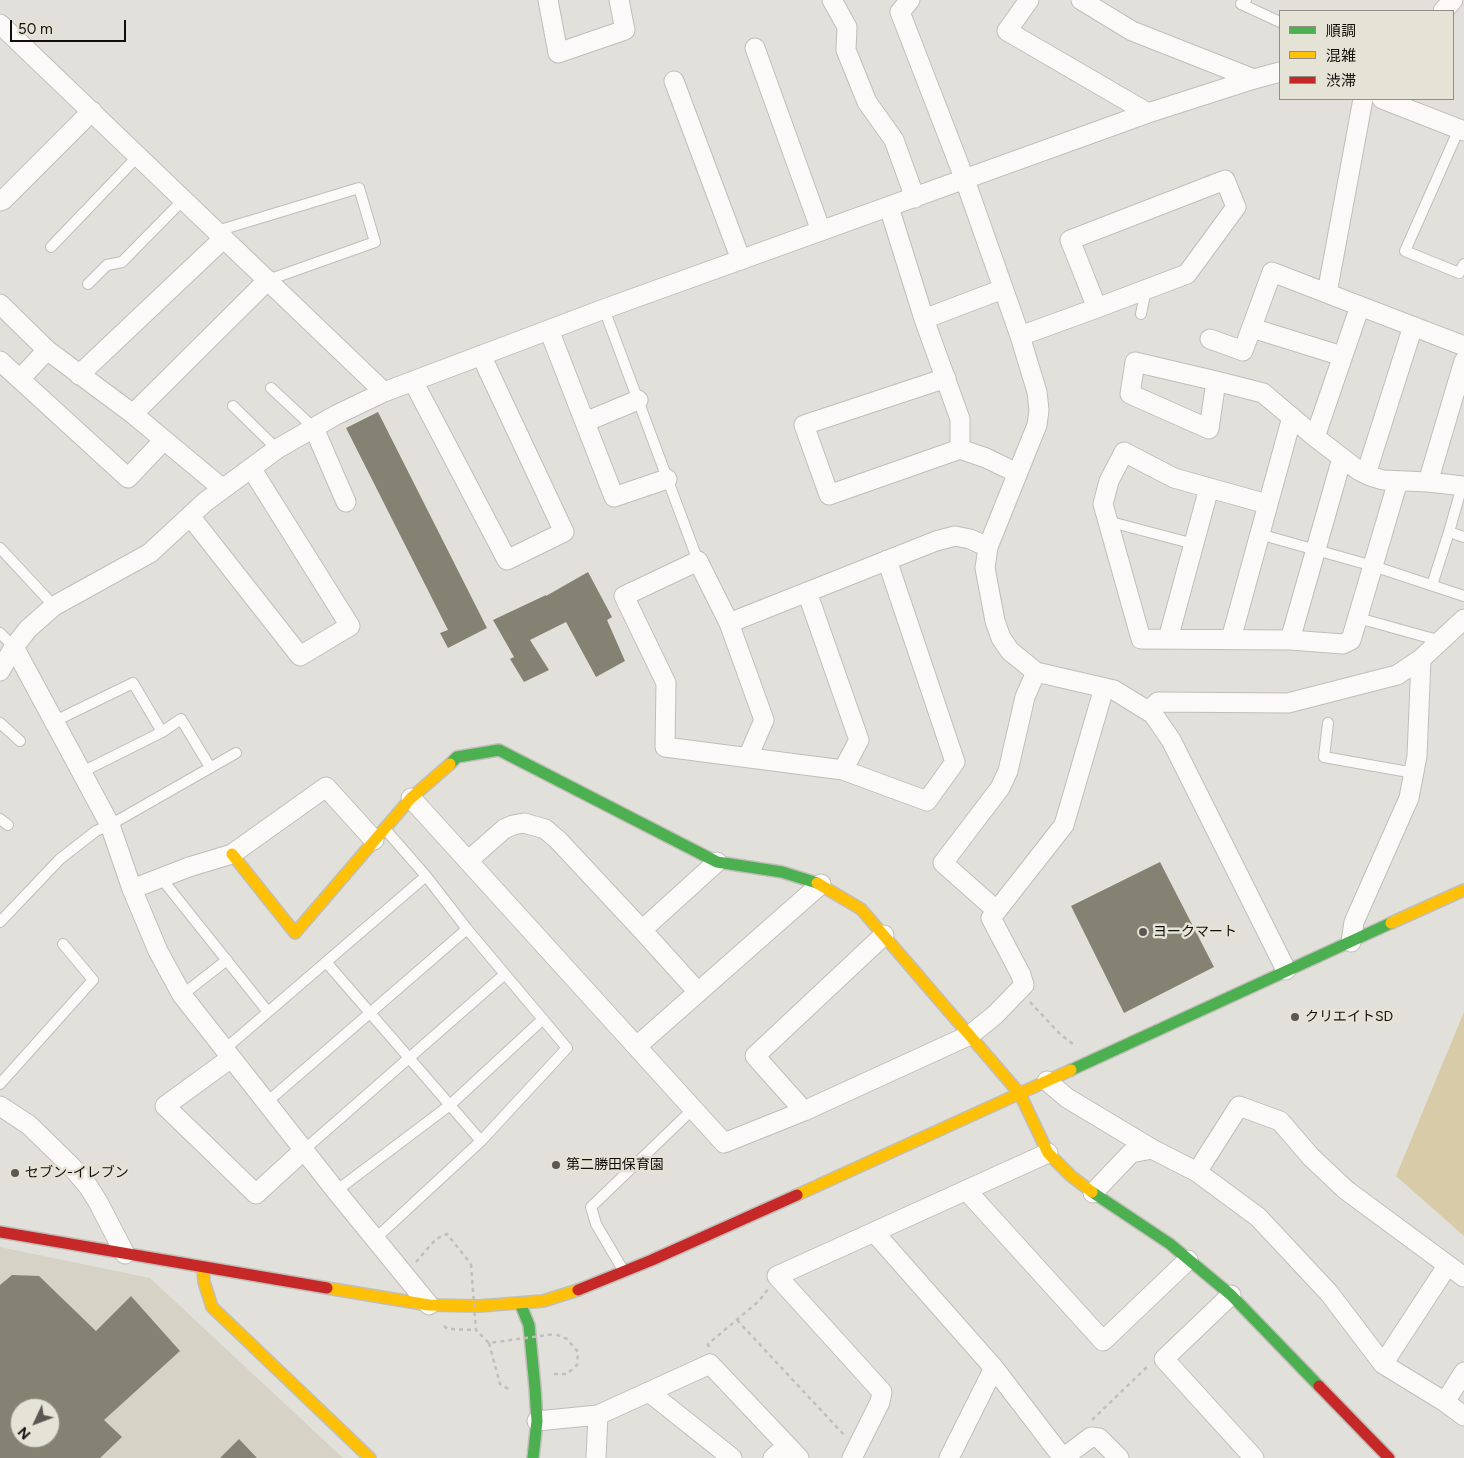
<!DOCTYPE html>
<meta charset="utf-8">
<style>
body{margin:0}
#map{position:relative;width:1464px;height:1458px;overflow:hidden;background:#e2e0da;font-family:Figtree,"Noto Sans JP",sans-serif}
canvas{display:block}
.legend{position:absolute;left:1279px;top:10px;width:175px;height:90px;box-sizing:border-box;background:#e5e2d6;border:1px solid #908e85;margin:0;padding:6px 9px;list-style:none;font-size:15px;color:#100f0b}
.legend li{display:flex;align-items:center;gap:10px;height:25px}
.legend b{width:25px;border:1px solid #908e85}
.north{position:absolute;left:10px;top:1398px;width:50px;height:50px;box-sizing:border-box;background:#e5e2d6;border:1px solid #908e85;border-radius:50%;rotate:227deg;font-size:14px;font-weight:700;line-height:20px;text-align:center;color:#100f0b}
.north::after{content:'';display:block;margin:auto;width:18px;height:22px;background:#5a5853;clip-path:polygon(50% 0,100% 100%,50% 72%,0 100%)}
.scale{position:absolute;left:10px;top:20px;width:116px;height:22px;box-sizing:border-box;border:2px solid #100f0b;border-top:0;padding-left:6px;font-size:15px;line-height:18px;white-space:nowrap;color:#100f0b;-webkit-text-stroke:4px #e5e2d6;paint-order:stroke}
</style>
<div id="map">
<canvas width="1464" height="1458"></canvas>
<ul class="legend">
<li><b style="height:6px;background:#4caf50"></b>順調</li>
<li><b style="height:6px;background:#ffc107"></b>混雑</li>
<li><b style="height:6px;background:#c62828"></b>渋滞</li>
</ul>
<div class="north">N</div>
<div class="scale">50 m</div>
</div>
<script>
const g = document.querySelector('canvas').getContext('2d');
g.lineJoin = 'round';
function fillPath(path, color) { g.fillStyle = color; g.fill(path, 'evenodd'); }
const shape = rows => new Path2D(rows.map(r => 'M' + r).join(''));
function stroke(path, color, width, dash) { g.strokeStyle = color; g.lineWidth = width; g.lineCap = dash ? 'butt' : 'round'; g.setLineDash(dash || []); g.stroke(path); }
function label(font, color, halo, rows, align = 'center') {
  g.font = font + ' Figtree,"Noto Sans JP",sans-serif'; g.lineWidth = 5; g.setLineDash([]); g.textBaseline = 'middle'; g.strokeStyle = halo; g.fillStyle = color; for (const [text, x, y, turn = 0] of rows) {
    g.save(); g.translate(x, y); g.rotate((+turn || 0) * Math.PI / 180); g.textAlign = isNaN(turn) ? turn : align; if (halo) g.strokeText(text, 0, 0); g.fillText(text, 0, 0); g.restore();
  }
}
const built = shape([
 [0,1247,150,1278,343,1458,0,1458],
 [20,1408,50,1408,50,1438,20,1438]
]);
const green = shape([
 [1464,1012,1464,1236,1396,1176]
]);
const building = shape([
 [378,412,487,628,448,648,440,633,448,630,346,428],
 [588,572,612,617,607,620,625,661,596,677,566,622,530,640,549,670,524,682,510,659,514,657,493,620,546,595,546,596],
 [1160,862,1214,967,1124,1013,1071,906],
 [12,1275,39,1276,96,1331,131,1296,180,1351,104,1420,122,1437,100,1458,0,1458,0,1285],
 [20,1408,50,1408,50,1438,20,1438],
 [239,1439,257,1458,220,1458]
]);
const path = shape([
 [1030,1002,1060,1034,1074,1045],
 [416,1262,436,1239,447,1234,471,1264],
 [737,1320,845,1436],
 [444,1326,448,1329,476,1330],
 [489,1343,500,1384,510,1390],
 [709,1347,708,1344,759,1301,768,1289],
 [554,1374,567,1374,577,1365,578,1352,567,1339,555,1334],
 [1092,1420,1149,1365]
]);
const lane = shape([
 [1246,0,1241,4,1280,22],
 [1459,129,1405,251,1459,273,1464,264],
 [217,231,359,188,375,242,268,280],
 [51,247,139,155],
 [88,284,107,265,122,262,184,199],
 [604,309,698,561],
 [1141,314,1146,290],
 [271,388,314,428],
 [233,406,277,449],
 [1462,486,1449,532,1464,537],
 [1107,521,1194,544],
 [1259,534,1373,566,1464,596],
 [0,548,54,606],
 [1432,585,1449,532],
 [1358,618,1441,641],
 [0,633,14,647],
 [55,721,133,683,162,732],
 [0,723,20,741],
 [1328,723,1324,757,1414,773],
 [82,772,162,732,181,719,210,767],
 [0,819,8,825],
 [161,878,268,1012],
 [0,922,60,859,96,831,110,825,236,753],
 [326,962,481,1141],
 [182,995,227,960],
 [225,1049,426,876],
 [0,1084,93,980,63,944],
 [267,1102,467,929],
 [305,1149,505,974],
 [336,1191,450,1105,543,1019],
 [376,1238,481,1141,567,1048,467,929,426,876,385,829],
 [623,1270,596,1224,591,1207,693,1109]
]);
const street = shape([
 [548,0,558,53,625,30,619,0],
 [832,0,847,27,846,50,867,102,894,140,915,198],
 [910,0,900,12,965,180,1020,336,1037,392,1039,410,1037,425,988,547,985,568,995,621,1001,638,1010,651,1036,672,1114,690,1153,714,1171,740,1286,970],
 [1029,0,1007,31,1148,113],
 [1081,0,1132,31,1254,79],
 [1443,11,1453,0],
 [0,24,384,392],
 [755,48,821,231],
 [674,81,741,260],
 [1382,99,1464,131],
 [0,201,3,200,92,111],
 [889,207,924,319],
 [1327,293,1363,99],
 [0,304,47,350,133,414,223,489],
 [1252,328,1342,356],
 [549,330,614,497,667,479],
 [1020,336,1097,308,1187,274,1236,207,1225,180,1070,240,1097,308],
 [1210,339,1243,351,1272,272,1360,306],
 [0,361,128,478,164,440],
 [79,375,224,238],
 [946,378,804,425,829,495,960,449,986,458,1017,473],
 [20,379,47,350],
 [413,381,507,560,564,532,481,355],
 [1216,381,1209,429,1130,394,1135,362,1216,381,1263,393,1315,437,1358,470,1370,476,1383,480,1428,482,1464,486],
 [133,414,268,280],
 [585,422,638,400],
 [314,428,346,502],
 [1315,437,1360,306,1464,346],
 [960,449,960,419,924,319,1003,289],
 [1366,474,1413,326],
 [1428,482,1464,361],
 [1267,504,1174,478,1124,452,1109,481,1103,504,1141,639,1290,640,1343,644,1351,640,1398,481],
 [190,516,300,656,350,626,251,468],
 [807,592,859,740,843,770],
 [729,623,936,541,955,536,970,539,988,547],
 [1168,639,1209,488],
 [1231,639,1292,417],
 [1290,640,1342,458],
 [14,647,110,825,132,889,158,951,182,995,336,1191,429,1305],
 [0,671,14,647,28,629,54,606,150,553,205,502,277,449,336,415,384,392,604,309,1148,113,1254,79,1280,72],
 [1148,711,1158,702,1288,703,1397,675,1421,659],
 [748,757,764,720,729,623,698,561,624,596,666,683,665,747,843,770,927,801,955,762,887,560],
 [411,798,724,1143,804,1111,970,1035,995,1015,1024,985,1021,975,991,918,1064,825,1104,688],
 [469,860,504,829,513,825,524,823,545,829,558,840,642,930,717,862],
 [132,889,189,867,232,854,326,787,374,840],
 [996,910,943,863,1000,788,1008,771,1025,697,1036,672],
 [642,930,698,992],
 [1351,942,1354,922,1409,798,1417,756,1421,659,1464,619],
 [637,1046,821,884],
 [231,1058,165,1106,256,1194,305,1149],
 [1047,1081,1067,1098,1152,1149,1197,1172,1258,1217,1329,1293,1383,1364,1445,1402,1464,1416],
 [0,1106,29,1125,71,1166,88,1186,98,1202,125,1254],
 [804,1111,755,1056,884,935],
 [1197,1172,1239,1106,1280,1121,1311,1157,1346,1190,1464,1277],
 [967,1191,1103,1341,1188,1260],
 [1093,1193,1131,1153,1152,1149],
 [874,1232,994,1368,1063,1458],
 [1231,1295,1164,1359,1254,1458],
 [1383,1364,1447,1266],
 [649,1392,732,1458],
 [1445,1402,1464,1372],
 [537,1421,598,1415,710,1364,799,1458],
 [596,1458,598,1415],
 [773,1458,787,1446],
 [852,1458,880,1402,882,1392,777,1276,1048,1153],
 [949,1458,994,1368],
 [1063,1458,1091,1437,1099,1438,1119,1458]
]);
const fast = shape([
 [450,764,457,757,499,750,717,862,782,872,817,883],
 [1071,1070,1391,923],
 [1092,1192,1170,1244,1231,1295,1319,1386],
 [520,1303,529,1325,535,1388,537,1421,533,1458]
]);
const slow = shape([
 [232,854,295,933,411,798,450,764],
 [817,883,861,909,1020,1094,1048,1153,1071,1176,1092,1192],
 [1391,923,1464,890],
 [797,1195,1071,1070],
 [203,1267,204,1282,212,1307,370,1458],
 [327,1288,429,1305,479,1306,543,1301,578,1290]
]);
const jam = shape([
 [0,1232,327,1288],
 [578,1290,652,1260,797,1195],
 [1319,1386,1389,1458]
]);
const pathBridge = shape([
 [471,1264,476,1330,489,1343,555,1334]
]);
const markers = [
 [1143,932,5,"#5a5853"],
 [1295,1017,5,"#5a5853"],
 [556,1165,5,"#5a5853"],
 [15,1173,5,"#5a5853"]
];
const poiNames = [
 ["ヨークマート",1153,932],
 ["クリエイトSD",1305,1017],
 ["第二勝田保育園",566,1165],
 ["セブン-イレブン",25,1173]
];
fillPath(built, '#d7d2c6');
fillPath(green, '#d8cba8');
fillPath(building, '#868273');
stroke(lane, '#c0beba', 12);
stroke(street, '#c0beba', 21);
stroke(fast, '#c0beba', 14);
stroke(slow, '#c0beba', 14);
stroke(jam, '#c0beba', 14);
stroke(path, '#c0bfbe', 2.5, [4, 4]);
stroke(lane, '#fbfaf9', 10);
stroke(street, '#fbfaf9', 19);
stroke(fast, '#4caf50', 11);
stroke(slow, '#ffc107', 11);
stroke(jam, '#c62828', 11);
stroke(pathBridge, '#c0bfbe', 2.5, [4, 4]);
for (const [x, y, r, color] of markers) { const dot = new Path2D(); dot.arc(x, y, r, 0, 2 * Math.PI); g.fillStyle = color; g.fill(dot); stroke(dot, '#e5e2d6', 2); }
label('14px', '#100f0b', '#e5e2d6', poiNames, 'left');
</script>
